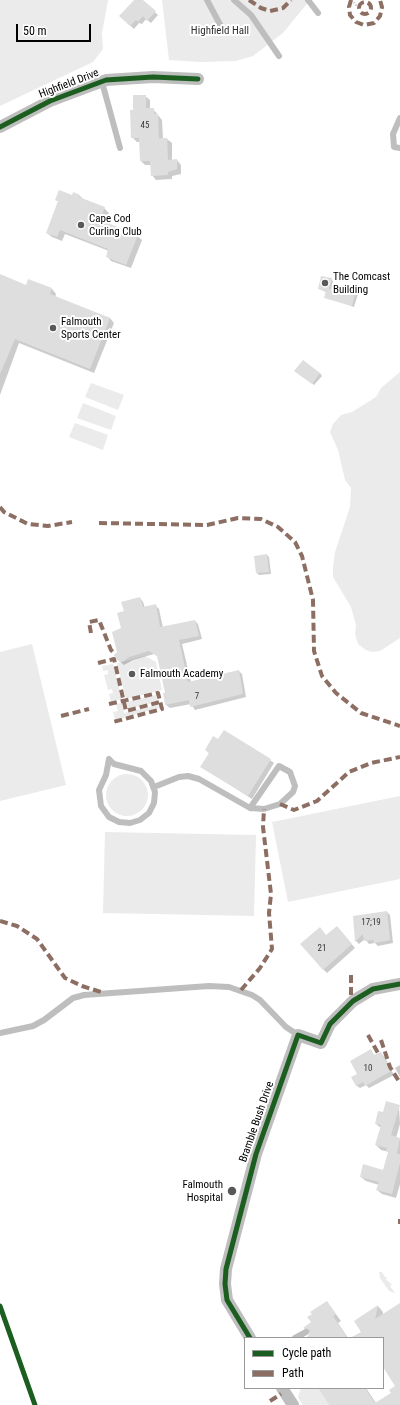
<!DOCTYPE html>
<style>
body{margin:0}
#map{position:relative;width:400px;height:1405px;overflow:hidden;background:#fff;font-family:"Roboto Condensed",sans-serif}
canvas{display:block}
.legend{position:absolute;left:244px;top:1337px;width:140px;height:52px;box-sizing:border-box;background:#fff;border:1px solid #999;margin:0;padding:5px 7px;list-style:none;font-size:12px;color:#000}
.legend li{display:flex;align-items:center;gap:8px;height:20px}
.legend b{width:20px;border:1px solid #999}
.scale{position:absolute;left:16px;top:24px;width:75px;height:18px;box-sizing:border-box;border:2px solid #000;border-top:0;padding-left:5px;font-size:12px;line-height:14px;white-space:nowrap;color:#000;-webkit-text-stroke:3px #fff;paint-order:stroke}
</style>
<div id="map">
<canvas width="400" height="1405"></canvas>
<ul class="legend">
<li><b style="height:5px;background:#1b5e20"></b>Cycle path</li>
<li><b style="height:5px;background:#8d6e63"></b>Path</li>
</ul>
<div class="scale">50 m</div>
</div>
<script>
const g = document.querySelector('canvas').getContext('2d');
g.lineJoin = 'round';
function fillPath(path, color) { g.fillStyle = color; g.fill(path, 'evenodd'); }
const shape = rows => new Path2D(rows.map(r => 'M' + r).join(''));
function stroke(path, color, width, dash) { g.strokeStyle = color; g.lineWidth = width; g.lineCap = dash ? 'butt' : 'round'; g.setLineDash(dash || []); g.stroke(path); }
function label(font, color, halo, rows, align = 'center') {
  g.font = font + ' "Roboto Condensed",sans-serif'; g.lineWidth = 4; g.setLineDash([]); g.textBaseline = 'middle'; g.strokeStyle = halo; g.fillStyle = color; for (const [text, x, y, turn = 0] of rows) {
    g.save(); g.translate(x, y); g.rotate((+turn || 0) * Math.PI / 180); g.textAlign = isNaN(turn) ? turn : align; if (halo) g.strokeText(text, 0, 0); g.fillText(text, 0, 0); g.restore();
  }
}
const green = shape([
 [0,0,108,0,102,33,103,49,93,62,0,106],
 [162,0,310,0,283,33,253,56,236,61,201,62,169,60],
 [400,372,400,638,380,651,372,652,366,650,358,644,355,634,356,625,351,607,333,577,333,567,335,552,350,507,351,488,345,480,338,450,330,432,333,424,341,415,352,412,376,397,381,388],
 [91,383,124,395,118,410,85,397],
 [83,403,116,416,111,430,77,418],
 [75,423,108,435,103,450,69,437],
 [32,644,66,785,0,801,0,652],
 [145,656,156,662,162,690,126,699,117,663],
 [113,664,122,699,111,702,109,694,113,693,112,689,108,690,104,675,108,674,108,670,103,671,102,666],
 [156,695,158,702,128,709,126,702],
 [122,703,124,713,158,705,159,708,115,720,113,712,118,711,116,704],
 '106 795a21 21 0 1 1 42 0a21 21 0 1 1-42 0Z',
 [400,796,400,879,288,902,272,822],
 [105,832,256,835,254,916,103,913],
 [379,1272,382,1272,385,1277,387,1277,386,1279,392,1285,390,1286,395,1293,389,1291,380,1278],
 [301,1388,318,1388,329,1405,303,1405,298,1397]
]);
const shadow = shape([
 [137,0,142,0,158,15,151,23,146,19,142,24,139,23,134,29,120,16],
 [145,96,150,100,150,109,153,109,162,120,163,139,167,139,172,143,172,161,177,160,181,165,181,174,172,176,172,179,156,180,152,175,151,165,145,165,141,161,140,142,137,142,132,137,134,111],
 [80,196,84,200,104,208,109,213,105,223,137,236,142,240,131,268,111,261,107,256,109,251,65,234,62,241,52,237,47,233,59,202,56,200],
 [0,276,26,286,29,280,52,289,56,294,55,297,110,318,114,323,94,373,19,343,0,395],
 [331,279,333,281,331,291,348,294,349,290,358,294,354,307,325,297,326,292,319,289],
 [298,373,320,373,322,376,314,385],
 [267,555,269,557,271,574,259,575,257,573,255,557],
 [140,598,143,602,145,608,156,606,159,609,163,628,195,621,198,624,202,639,182,644,191,682,239,671,242,674,246,697,195,710,191,704,170,708,166,705,164,694,166,694,159,657,154,654,133,660,124,665,116,658,125,611],
 [206,750,270,760,274,763,252,799,202,767,210,754],
 [387,912,390,915,393,943,378,946,375,943,369,944,365,939,359,944,356,941,354,917],
 [340,930,355,948,327,973,323,969,326,936],
 [371,1051,375,1056,380,1053,384,1056,394,1075,369,1088,366,1085,360,1088,356,1085,358,1074],
 [400,1065,400,1077,395,1068],
 [399,1106,400,1124,396,1138,400,1139,400,1184,396,1198,382,1194,377,1190,379,1185,366,1181,361,1177,383,1171,389,1152,381,1150,376,1145,381,1128,376,1124,383,1113],
 [327,1302,341,1321,338,1323,348,1338,306,1338,311,1334,304,1328,312,1323],
 [400,1305,400,1405,330,1405,320,1388,366,1388,376,1403,392,1393,397,1386,383,1365,383,1338,352,1338,362,1332,378,1306,383,1312,383,1316]
]);
const building = shape([
 [134,0,143,0,156,11,147,21,143,16,138,22,136,20,130,26,119,16],
 [133,95,146,95,146,108,154,108,154,114,158,114,159,138,167,138,168,160,177,159,177,169,168,172,168,175,151,176,150,161,140,161,139,138,131,138,130,110,133,110],
 [59,190,72,195,73,192,80,195,79,197,105,207,100,220,138,235,126,265,106,257,108,249,60,230,57,237,46,233,58,201,55,200],
 [0,274,26,285,28,279,52,288,50,294,110,318,90,369,15,339,0,374],
 [321,276,332,278,329,289,347,293,349,289,356,291,352,306,324,298,326,291,318,289],
 [303,360,320,373,312,384,294,371],
 [267,554,269,572,256,573,254,556],
 [140,597,143,607,156,604,160,627,195,620,199,636,179,640,188,682,239,670,243,694,190,707,189,700,165,705,163,693,165,693,157,656,149,651,129,657,124,661,120,662,116,659,114,655,117,652,112,632,121,628,117,613,124,611,121,602],
 [224,730,271,759,248,796,200,767,209,753,205,750,213,736,218,739],
 [387,911,390,940,374,943,373,940,364,941,363,934,355,942,353,916],
 [337,926,352,944,323,970,300,944,320,927,326,935],
 [371,1049,374,1055,381,1052,391,1071,365,1086,363,1082,356,1086,351,1077,357,1074,350,1061],
 [386,1101,400,1105,391,1135,400,1138,397,1154,400,1154,400,1163,392,1194,376,1190,379,1182,360,1177,363,1164,383,1170,388,1152,386,1151,387,1148,375,1145,381,1125,375,1124,378,1111,383,1112],
 [327,1301,336,1314,333,1316,347,1338,310,1338,308,1336,310,1330,303,1328,311,1322,307,1317,312,1314,310,1312],
 [400,1303,400,1405,329,1405,318,1388,365,1388,375,1403,391,1393,389,1390,395,1386,383,1367,383,1338,350,1338,361,1332,354,1321,378,1305,375,1319]
]);
const path = shape([
 [352,0,356,5,361,4]
]);
const lane = shape([
 [207,0,223,30],
 [234,0,251,15,279,56],
 [308,0,318,13],
 [102,82,120,148],
 [400,118,393,134,394,147,400,148],
 [109,759,114,764,141,771,151,781,155,792,154,803,149,813,140,820,130,823,119,822,109,817,101,806,99,790,106,775,109,759],
 [154,787,179,777,188,776,199,779,250,808,264,809,280,804,293,792,295,786,290,772,279,766,250,808],
 [0,1033,33,1026,44,1020,73,998,84,995,209,986,229,987,252,995,260,1000,286,1027,298,1035],
 [295,1338,306,1332]
]);
const street = shape([
 [0,127,50,101,106,80,153,77,198,79],
 [250,1338,227,1300,225,1284,226,1269,256,1154,298,1035,321,1043,330,1024,353,1001,373,989,400,984],
 [282,1388,293,1405]
]);
const quiet = shape([
 [249,0,261,8,270,11,283,8,291,0],
 [351,0,349,7,350,15,356,22,364,25,374,23,380,16,382,7,380,0],
 '359 8a6 6 0 1 1 12 0a6 6 0 1 1-12 0Z',
 [0,507,4,512,28,524,48,526,72,522],
 [99,523,207,525,238,518,261,519,278,527,295,542,302,556,313,600,314,651,322,676,336,693,361,713,400,726],
 [91,633,89,622,99,620,111,650,115,654],
 [98,663,114,659,126,711,160,702],
 [109,704,158,693,162,709,113,722],
 [61,716,89,709],
 [280,804,294,810,317,801,349,772,371,763,400,757],
 [0,921,17,926,37,939,65,978,82,986,104,993],
 [241,990,260,968,272,949,269,913,271,894,263,827,264,809],
 [351,995,351,971],
 [368,1035,378,1053],
 [381,1040,390,1067,400,1083],
 [400,1219,400,1224],
 [270,1401,281,1394]
]);
const cycleway = shape([
 [0,127,50,101,106,80,153,77,198,79],
 [0,1306,35,1405],
 [250,1338,227,1300,225,1284,226,1269,256,1154,298,1035,321,1043,330,1024,353,1001,373,989,400,984]
]);
const markers = [
 [81,225,4,"#595959"],
 [325,283,4,"#595959"],
 [53,328,4,"#595959"],
 [132,674,4,"#595959"],
 [232,1191,5,"#595959"]
];
const numberNames = [
 ["45",145,126],
 ["7",197,697],
 ["17;19",371,923],
 ["21",322,949],
 ["10",368,1069]
];
const parkNames = [
 ["Highfield Hall",220,31]
];
const streetNames = [
 ["Highfield Drive",69,84,-21],
 ["Bramble Bush Drive",257,1122,-71]
];
const poiNames = [
 ["Cape Cod",89,219],
 ["Curling Club",89,232],
 ["The Comcast",333,277],
 ["Building",333,290],
 ["Falmouth",61,322],
 ["Sports Center",61,335],
 ["Falmouth Academy",140,674],
 ["Falmouth",223,1185,"right"],
 ["Hospital",223,1198,"right"]
];
fillPath(green, '#ebebeb');
fillPath(shadow, '#0003');
fillPath(building, '#dedede');
stroke(path, '#b9b9b9', 2, [1, 2]);
stroke(lane, '#bebebe', 6);
stroke(street, '#bebebe', 12);
stroke(quiet, '#8d6e63', 4, [8, 4]);
stroke(cycleway, '#1b5e20', 5);
for (const [x, y, r, color] of markers) { const dot = new Path2D(); dot.arc(x, y, r, 0, 2 * Math.PI); g.fillStyle = color; g.fill(dot); stroke(dot, '#fff', 1.5); }
label('9px', '#383838', null, numberNames);
label('11px', '#313131', '#fff', parkNames);
label('11px', '#000', '#fff', streetNames);
label('11px', '#000', '#fff', poiNames, 'left');
</script>
